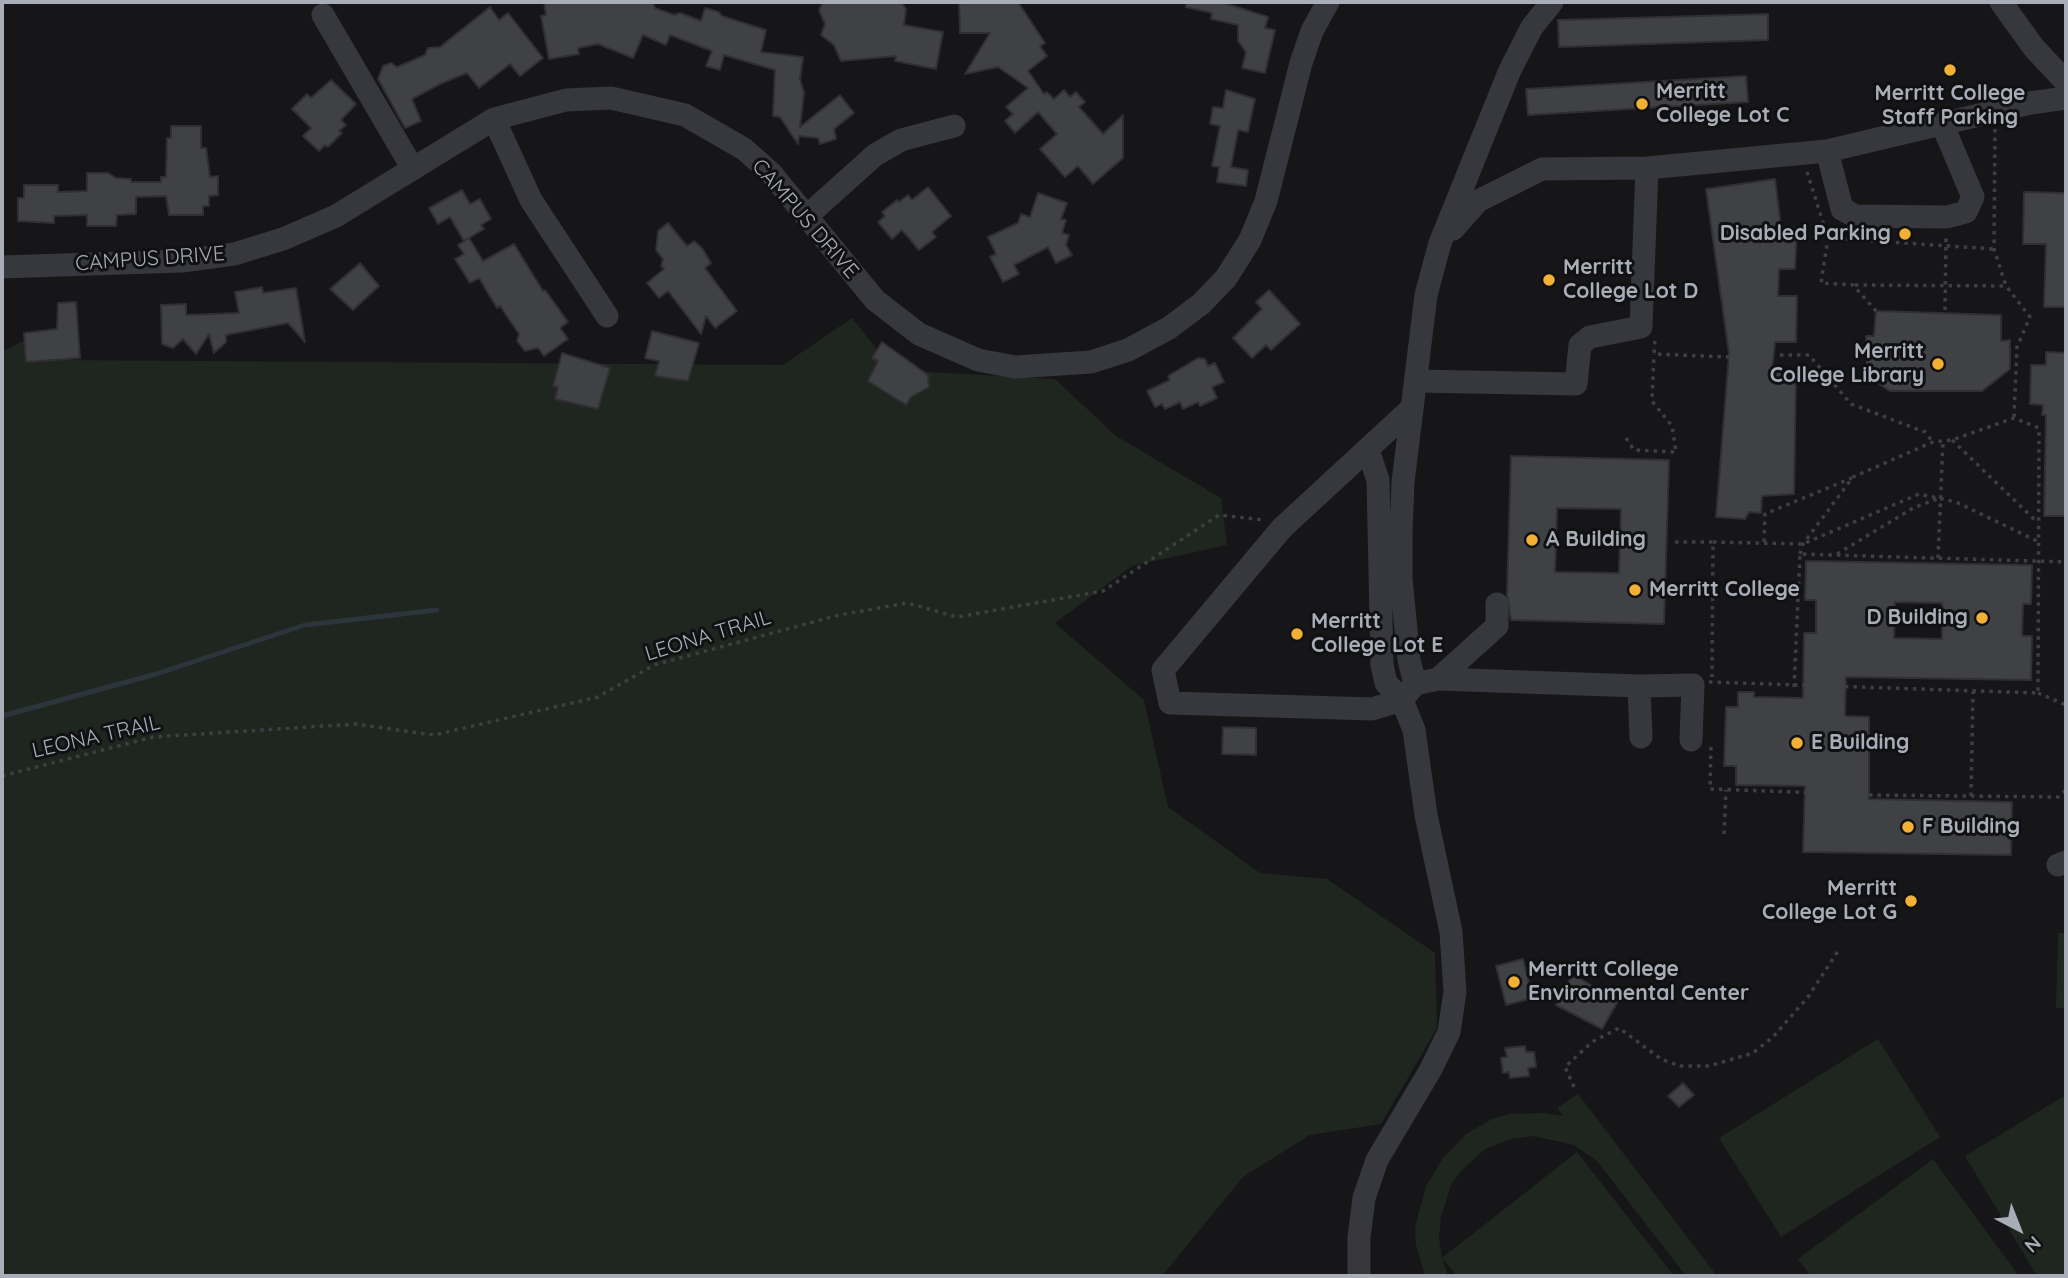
<!DOCTYPE html>
<style>
body{margin:0}
#map{position:relative;width:2068px;height:1278px;overflow:hidden;background:#161618;font-family:Quicksand,sans-serif}
canvas{display:block}
.frame{position:absolute;inset:0;border:4px solid #a8adb8;pointer-events:none}
.north{position:absolute;left:1984px;top:1194px;width:70px;height:70px;-webkit-text-stroke:5px #111113;paint-order:stroke;rotate:138deg;font-size:19px;font-weight:700;line-height:28px;text-align:center;color:#a8adb8}
.north::after{content:'';display:block;margin:auto;width:24px;height:32px;background:#a8adb8;clip-path:polygon(50% 0,100% 100%,50% 72%,0 100%)}
</style>
<div id="map">
<canvas width="2068" height="1278"></canvas>
<div class="frame"></div>
<div class="north">N</div>
</div>
<script>
const g = document.querySelector('canvas').getContext('2d');
g.lineJoin = 'round';
function fillPath(path, color) { g.fillStyle = color; g.fill(path, 'evenodd'); }
const shape = rows => new Path2D(rows.map(r => 'M' + r).join(''));
function stroke(path, color, width, dash) { g.strokeStyle = color; g.lineWidth = width; g.lineCap = dash ? 'butt' : 'round'; g.setLineDash(dash || []); g.stroke(path); }
function label(font, color, halo, rows, align = 'center') {
  g.font = font + ' Quicksand,sans-serif'; g.lineWidth = 6; g.setLineDash([]); g.textBaseline = 'middle'; g.strokeStyle = halo; g.fillStyle = color; for (const [text, x, y, turn = 0] of rows) {
    g.save(); g.translate(x, y); g.rotate((+turn || 0) * Math.PI / 180); g.textAlign = isNaN(turn) ? turn : align; if (halo) g.strokeText(text, 0, 0); g.fillText(text, 0, 0); g.restore();
  }
}
const green = shape([
 [852,318,894,370,1055,379,1116,436,1221,498,1227,545,1132,566,1055,623,1144,700,1168,807,1260,873,1327,879,1435,953,1437,1028,1381,1124,1310,1135,1243,1177,1162,1276,2,1276,2,352,39,333,59,360,783,365],
 [2058,933,2066,933,2066,1008,2056,1008],
 [1878,1039,1940,1137,1781,1237,1719,1138],
 [1578,1094,1717,1276,1686,1276,1597,1161,1574,1145,1534,1136,1511,1139,1485,1149,1462,1170,1451,1185,1441,1217,1439,1238,1442,1258,1577,1152,1674,1276,1457,1276,1442,1258,1448,1276,1425,1276,1416,1245,1415,1227,1426,1186,1443,1158,1466,1134,1492,1119,1509,1114,1545,1113,1563,1116,1557,1108],
 [2066,1095,2066,1276,2037,1276,1965,1156],
 [1933,1159,2019,1276,1811,1276,1798,1259]
]);
const stream = shape([
 [2,716,156,674,305,625,437,610]
]);
const building = shape([
 [544,2,653,2,655,8,674,15,680,13,701,21,705,8,719,12,722,16,766,30,761,52,803,57,800,79,804,93,800,127,840,95,854,113,834,129,836,139,820,144,818,138,799,136,798,144,780,117,773,116,775,70,724,55,720,70,706,66,712,51,670,35,666,45,643,35,633,58,598,44,578,48,579,54,549,59,541,16,546,15,544,2],
 [823,2,901,2,906,9,904,25,943,32,936,69,895,61,896,56,841,61,834,45,821,35,825,24,819,10,823,2],
 [959,2,1018,2,1045,43,1040,46,1047,56,1028,71,1044,94,1047,92,1054,99,1064,90,1070,97,1076,92,1085,102,1079,107,1103,134,1123,115,1123,158,1093,184,1078,166,1065,177,1040,149,1057,134,1038,112,1015,133,1005,121,1013,114,1006,107,1028,88,998,67,965,74,990,33,960,33,959,2],
 [1186,2,1221,2,1268,17,1265,28,1275,30,1265,73,1242,68,1246,52,1238,41,1238,25,1211,19,1212,13,1186,7,1186,2],
 [490,7,499,20,508,13,543,58,520,76,510,64,479,88,467,73,440,84,412,99,421,121,405,128,378,79,383,66,391,63,397,67,425,55,428,48,440,47,490,7],
 [1768,14,1768,40,1559,47,1558,20,1768,14],
 [1746,76,1748,102,1528,115,1526,89,1746,76],
 [331,80,356,104,341,120,346,125,339,131,342,133,328,147,325,145,319,151,303,136,311,128,292,109,307,94,311,98,331,80],
 [1226,90,1255,99,1248,132,1238,130,1231,167,1248,170,1246,186,1217,182,1219,167,1212,166,1220,126,1210,124,1213,107,1223,108,1226,90],
 [171,126,201,126,201,148,206,148,210,177,218,176,218,195,209,196,209,206,203,206,203,215,169,215,166,196,136,197,136,214,117,215,116,226,87,226,87,215,54,216,54,223,18,221,18,198,24,198,24,185,58,185,58,192,87,191,87,173,108,173,116,178,131,179,131,182,161,182,161,177,166,177,167,138,171,138,171,126],
 [1775,179,1781,227,1797,228,1795,269,1779,269,1778,296,1797,296,1796,342,1775,342,1772,371,1796,371,1794,494,1762,496,1761,513,1749,512,1745,519,1716,517,1729,354,1706,189,1775,179],
 [928,187,951,216,932,232,936,237,919,250,902,230,892,239,878,222,885,216,882,212,897,200,899,202,908,195,912,200,928,187],
 [462,190,470,204,480,199,491,219,481,225,484,229,464,241,450,217,438,224,429,208,462,190],
 [2024,192,2066,193,2066,307,2044,307,2046,244,2023,244,2024,192],
 [1038,193,1067,203,1061,219,1066,220,1062,233,1069,235,1066,245,1072,255,1056,263,1048,247,1014,265,1019,274,1003,282,990,257,996,254,988,237,1018,223,1021,214,1030,217,1038,193],
 [668,223,687,246,694,241,702,248,711,263,705,268,737,311,715,328,706,316,701,334,668,291,659,298,647,283,664,269,661,266,663,259,656,250,658,231,668,223],
 [469,238,483,261,514,244,543,291,545,290,568,322,560,328,568,339,544,356,538,348,525,351,517,341,519,334,500,306,497,308,479,278,470,283,455,259,464,254,458,245,469,238],
 [360,263,379,286,353,310,330,289,360,263],
 [262,287,263,293,296,288,305,342,288,323,226,335,226,342,214,353,209,334,196,354,183,339,173,348,162,344,161,305,186,304,186,315,239,313,235,292,262,287],
 [1269,290,1300,324,1271,350,1266,345,1252,358,1233,338,1262,309,1256,302,1269,290],
 [76,302,80,358,26,362,24,333,57,329,58,303,76,302],
 [1876,311,2001,315,2001,341,2010,340,2010,369,1982,391,1890,391,1876,382,1867,366,1866,336,1874,336,1876,311],
 [652,331,699,343,688,381,655,376,659,361,645,358,652,331],
 [882,342,928,375,929,387,911,397,906,405,868,381,878,361,872,358,882,342],
 [2046,352,2066,353,2066,516,2044,516,2046,415,2042,415,2043,405,2030,404,2031,365,2046,365,2046,352],
 [562,353,610,368,598,409,555,399,558,387,553,386,562,353],
 [1198,358,1205,359,1208,366,1215,363,1224,382,1212,387,1217,398,1200,406,1198,402,1183,409,1180,402,1165,409,1162,404,1155,407,1147,391,1170,380,1168,376,1198,358],
 [1511,456,1669,460,1664,624,1511,620,1507,595,1511,456],
 [1557,508,1621,509,1619,573,1555,572,1557,508],
 [1806,561,2032,565,2031,604,2023,604,2022,636,2032,636,2031,680,1846,677,1845,716,1869,717,1869,799,2012,802,2011,855,1803,852,1805,786,1736,785,1736,766,1724,766,1726,707,1738,707,1738,692,1754,692,1754,697,1803,698,1804,633,1816,633,1816,600,1805,600,1806,561],
 [1895,602,1942,603,1942,639,1894,638,1895,602],
 [1223,727,1256,728,1256,755,1222,754,1223,727],
 [1523,959,1533,998,1506,1005,1496,966,1523,959],
 [1571,977,1579,978,1618,1001,1602,1029,1556,1005,1571,977],
 [1525,1046,1526,1052,1534,1052,1536,1067,1528,1068,1529,1076,1510,1078,1509,1072,1503,1073,1501,1058,1507,1057,1505,1048,1525,1046],
 [1683,1083,1694,1095,1679,1107,1668,1096,1683,1083]
]);
const path = shape([
 [1995,129,1994,249,2006,286,2030,317,2017,347,2014,417],
 [1807,172,1828,238,1821,283,1853,285,1876,311],
 [1828,238,1994,249],
 [1855,285,2006,286],
 [1945,310,1946,236],
 [1655,341,1654,354,1730,357],
 [1780,355,1809,355,1851,404,1925,432,1933,442],
 [1626,438,1634,450,1676,452,1672,426,1652,401,1654,354],
 [1952,440,2036,521],
 [1675,542,1713,542,1712,677],
 [1713,542,1803,544,1919,494,1956,502,2037,541],
 [1764,542,1765,514,1852,478],
 [1837,554,1913,508,1937,499],
 [1938,558,1943,441],
 [1709,682,2038,693,2039,428,2014,418,1952,440,1933,442,1853,477,1803,544,1800,554],
 [1794,687,1800,554,2066,562],
 [2038,693,2066,705],
 [1711,747,1710,789,1852,794],
 [2,776,153,737,355,724,434,735,598,697,654,665,839,615,907,603,957,617,1103,591,1219,515,1264,520],
 [1869,795,2058,797,2066,790],
 [1971,796,1973,692],
 [1724,834,1726,790],
 [1574,1087,1565,1067,1592,1042,1619,1028,1661,1059,1680,1066,1709,1066,1753,1053,1773,1037,1808,997,1840,948]
]);
const minor = shape([
 [2001,2,2034,48,2066,82],
 [323,15,413,169],
 [494,119,531,200,607,316],
 [1827,151,1842,209,1855,216,1947,217,1966,212,1973,197,1943,126],
 [807,216,875,155,901,140,954,126],
 [1453,229,1478,201,1542,169,1647,168,1827,151,2030,103,2066,98],
 [2,267,182,261,234,254,283,239,336,216,494,119,566,100,611,98,685,115,744,149,771,173,875,300,919,334,978,360,1015,367,1091,362,1128,350,1169,328,1201,304,1226,278,1250,240,1266,201,1301,63,1312,31,1328,2],
 [1416,381,1576,384,1580,345,1590,337,1641,327,1647,168],
 [1365,452,1371,459,1378,480,1382,665,1386,683,1402,700,1372,709,1170,703,1163,670,1282,528,1412,408],
 [1438,679,1497,626,1497,604],
 [1415,684,1438,679,1639,686,1641,737],
 [1639,686,1693,685,1691,740],
 [2058,865,2066,862],
 [1359,1276,1359,1237,1364,1198,1377,1160,1431,1069,1449,1032,1455,992,1451,932,1426,815,1414,730,1402,700,1415,684,1409,660,1401,579,1401,532,1403,482,1426,295,1440,243,1510,70,1532,27,1552,2]
]);
const markers = [
 [1950,70,7,"#f2b134"],
 [1642,104,7,"#f2b134"],
 [1905,234,7,"#f2b134"],
 [1549,280,7,"#f2b134"],
 [1938,364,7,"#f2b134"],
 [1532,540,7,"#f2b134"],
 [1635,590,7,"#f2b134"],
 [1982,618,7,"#f2b134"],
 [1297,634,7,"#f2b134"],
 [1797,743,7,"#f2b134"],
 [1908,827,7,"#f2b134"],
 [1911,901,7,"#f2b134"],
 [1514,982,7,"#f2b134"]
];
const poiNames = [
 ["Merritt",1656,92],
 ["College Lot C",1656,116],
 ["Merritt College",1950,94,"center"],
 ["Staff Parking",1950,118,"center"],
 ["Disabled Parking",1891,234,"right"],
 ["Merritt",1563,268],
 ["College Lot D",1563,292],
 ["Merritt",1924,352,"right"],
 ["College Library",1924,376,"right"],
 ["A Building",1546,540],
 ["Merritt College",1649,590],
 ["D Building",1968,618,"right"],
 ["Merritt",1311,622],
 ["College Lot E",1311,646],
 ["E Building",1811,743],
 ["F Building",1922,827],
 ["Merritt",1897,889,"right"],
 ["College Lot G",1897,913,"right"],
 ["Merritt College",1528,970],
 ["Environmental Center",1528,994]
];
const streetNames = [
 ["CAMPUS DRIVE",805,219,49],
 ["CAMPUS DRIVE",150,259,-4],
 ["LEONA TRAIL",708,636,-17],
 ["LEONA TRAIL",96,737,-13]
];
fillPath(green, '#1e261f');
stroke(stream, '#2c353c', 5);
fillPath(building, '#404145');
stroke(building, '#303034', 2);
stroke(path, '#3d3f44', 3.5, [3.5, 5]);
stroke(minor, '#37383d', 23);
for (const [x, y, r, color] of markers) { const dot = new Path2D(); dot.arc(x, y, r, 0, 2 * Math.PI); g.fillStyle = color; g.fill(dot); stroke(dot, '#111113', 2.5); }
label('bold 21px', '#a8adb8', '#111113', poiNames, 'left');
label('21px', '#a8adb8', '#111113', streetNames);
</script>
